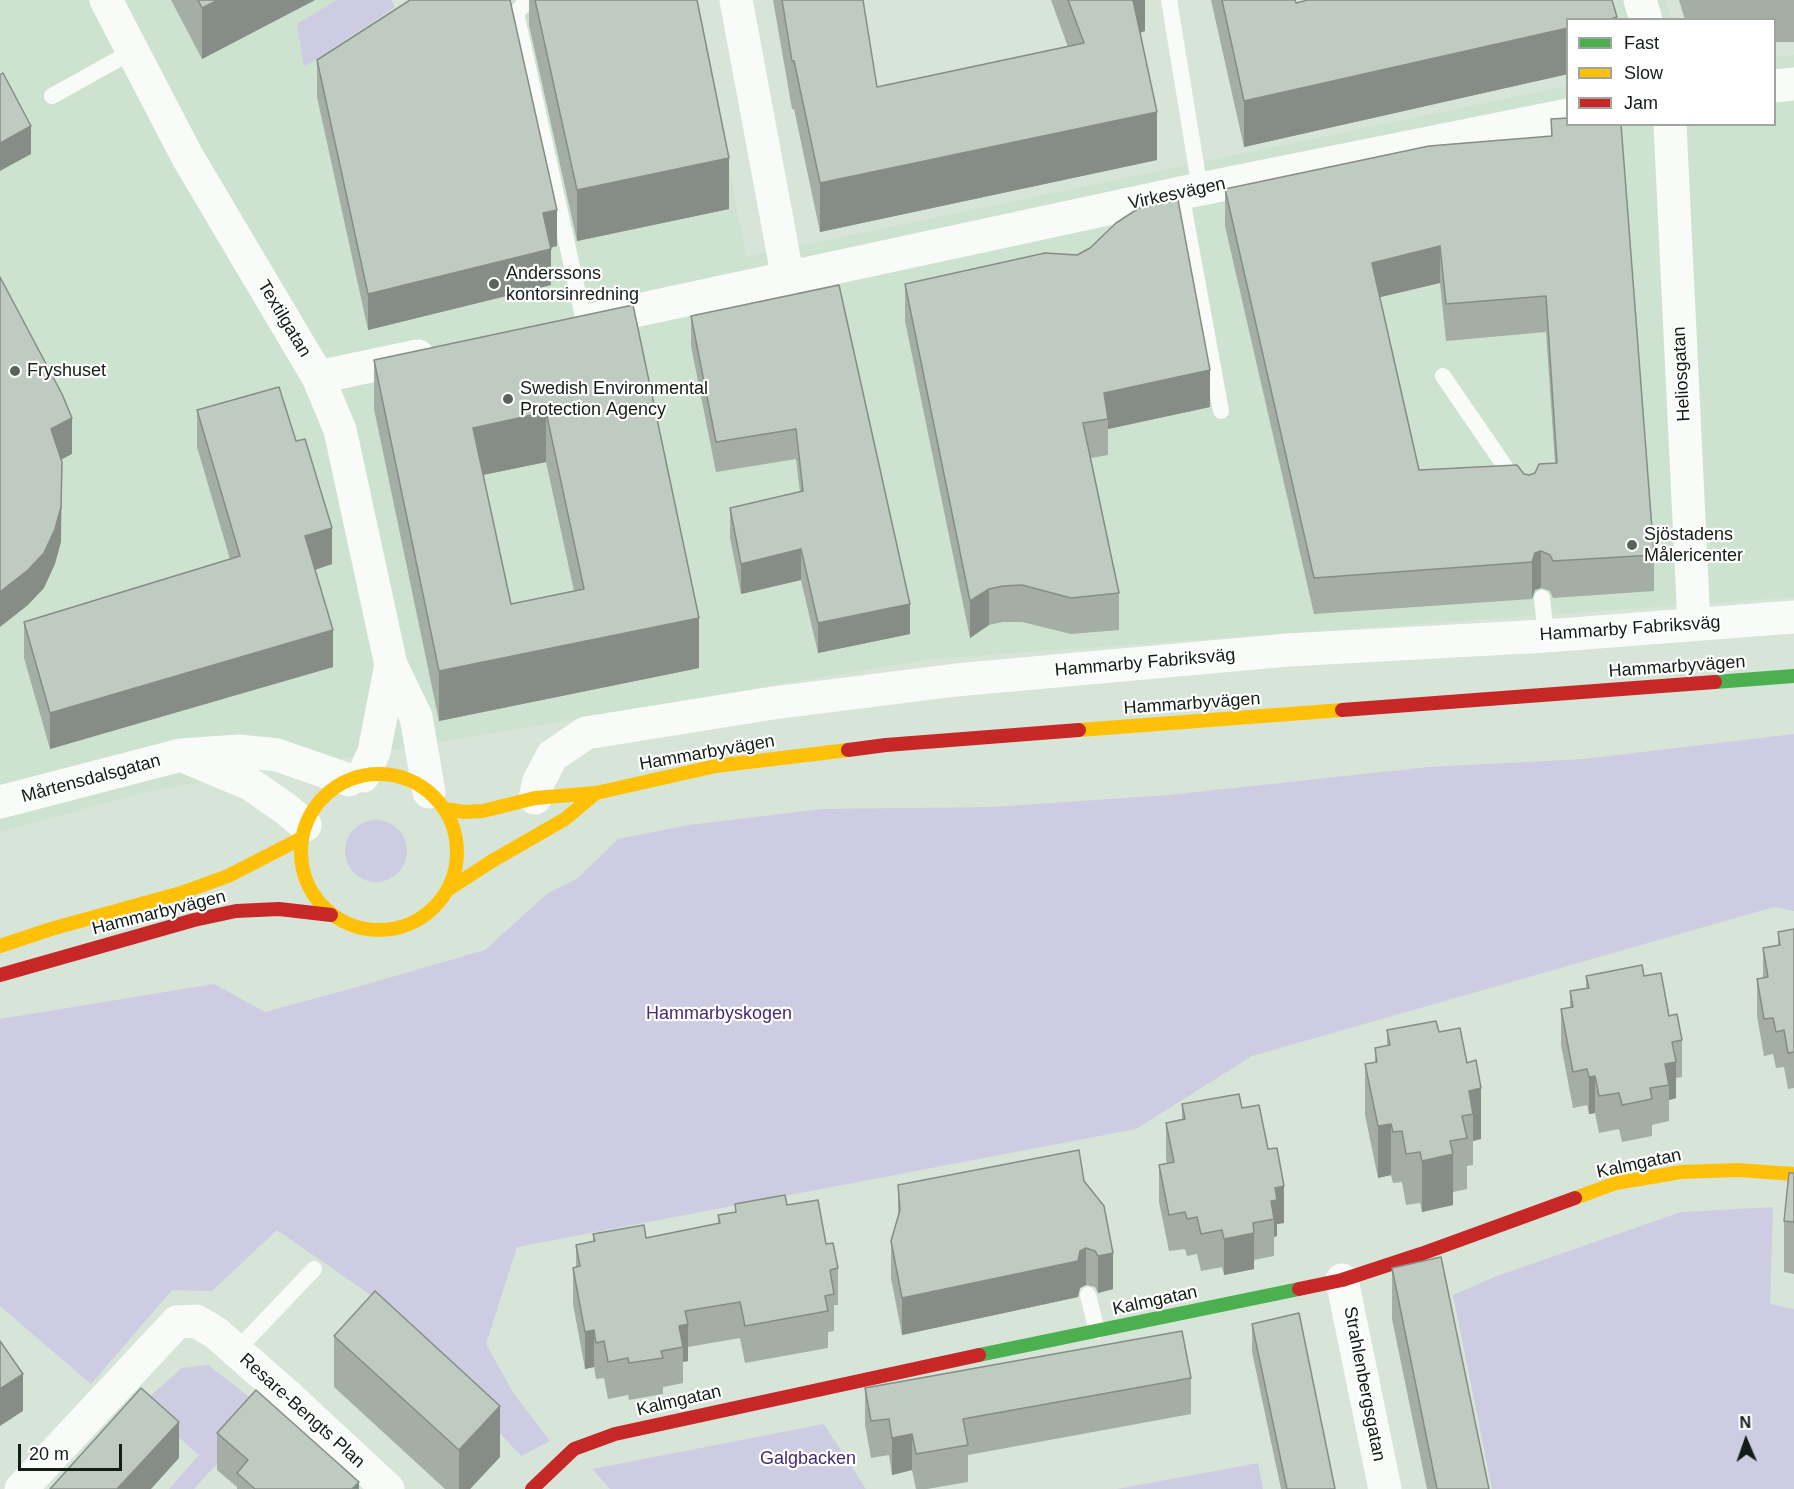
<!DOCTYPE html>
<meta charset="utf-8">
<style>
body{margin:0}
#map{position:relative;width:1794px;height:1489px;overflow:hidden;background:#d7e4d8;font-family:Arial,sans-serif}
canvas{display:block}
.legend{position:absolute;left:1566px;top:18px;width:210px;height:108px;box-sizing:border-box;background:#fff;border:2px solid #a1a5a1;margin:0;padding:8px 10px;list-style:none;font-size:18px;color:#141d15}
.legend li{display:flex;align-items:center;gap:12px;height:30px}
.legend b{width:30px;border:2px solid #a1a5a1}
.north{position:absolute;left:1716px;top:1411px;width:60px;height:60px;-webkit-text-stroke:4px #fff;paint-order:stroke;rotate:358deg;font-size:16px;font-weight:700;line-height:24px;text-align:center;color:#141d15}
.north::after{content:'';display:block;margin:auto;width:21px;height:27px;background:#141d15;clip-path:polygon(50% 0,100% 100%,50% 72%,0 100%)}
.scale{position:absolute;left:18px;top:1444px;width:104px;height:27px;box-sizing:border-box;border:3px solid #141d15;border-top:0;padding-left:8px;font-size:18px;line-height:21px;white-space:nowrap;color:#141d15;-webkit-text-stroke:4px #fff;paint-order:stroke}
</style>
<div id="map">
<canvas width="1794" height="1489"></canvas>
<ul class="legend">
<li><b style="height:8px;background:#4caf50"></b>Fast</li>
<li><b style="height:8px;background:#ffc107"></b>Slow</li>
<li><b style="height:8px;background:#c62828"></b>Jam</li>
</ul>
<div class="north">N</div>
<div class="scale">20 m</div>
</div>
<script>
const g = document.querySelector('canvas').getContext('2d');
g.lineJoin = 'round';
function fillPath(path, color) { g.fillStyle = color; g.fill(path, 'evenodd'); }
const shape = rows => new Path2D(rows.map(r => 'M' + r).join(''));
function stroke(path, color, width, dash) { g.strokeStyle = color; g.lineWidth = width; g.lineCap = dash ? 'butt' : 'round'; g.setLineDash(dash || []); g.stroke(path); }
function label(font, color, halo, rows, align = 'center') {
  g.font = font + ' Arial,sans-serif'; g.lineWidth = 4.5; g.setLineDash([]); g.textBaseline = 'middle'; g.strokeStyle = halo; g.fillStyle = color; for (const [text, x, y, turn = 0] of rows) {
    g.save(); g.translate(x, y); g.rotate((+turn || 0) * Math.PI / 180); g.textAlign = isNaN(turn) ? turn : align; if (halo) g.strokeText(text, 0, 0); g.fillText(text, 0, 0); g.restore();
  }
}
const built = shape([
 [0,0,371,0,388,30,434,0,699,0,746,257,1567,86,1568,124,1774,124,1775,57,1794,55,1794,597,930,659,149,791,0,832],
 [1599,0,1665,0,1671,19,1604,19]
]);
const green = shape([
 [337,0,391,0,395,7,304,67,297,24],
 [1794,734,1794,911,1774,907,1252,1056,1136,1129,517,1247,486,1344,514,1394,550,1441,521,1456,379,1301,277,1230,212,1291,172,1290,91,1384,0,1306,0,1019,214,984,265,1012,364,985,485,950,548,893,578,878,618,839,689,825,822,809,992,807,1169,795,1428,767,1584,759],
 '345 851a31 31 0 1 1 62 0a31 31 0 1 1-62 0Z',
 [1773,1207,1770,1304,1794,1309,1794,1489,1492,1489,1453,1295,1497,1276,1681,1212],
 [208,1365,266,1410,194,1489,169,1489,199,1455,141,1404,182,1368],
 [824,1424,866,1489,610,1489,592,1469],
 [1258,1463,1263,1489,1117,1489]
]);
const lane = shape([
 [528,0,516,13,584,321],
 [1169,0,1200,189],
 [52,96,133,51],
 [1181,193,1221,411],
 [1443,376,1517,484],
 [1542,598,1546,636],
 [1088,1295,1097,1331],
 [236,1351,314,1269]
]);
const street = shape([
 [106,0,187,156,318,377,340,430,391,665,416,717,429,792],
 [736,0,788,279],
 [1640,0,1646,20],
 [1774,86,1794,84],
 [1670,124,1694,624],
 [592,320,1181,193,1568,115],
 [318,377,418,356],
 [188,758,250,784,286,809,305,825],
 [363,776,374,752,391,665],
 [535,798,539,781,552,756,586,733,773,703,956,680,1288,650,1546,636,1794,617],
 [0,802,181,755,239,751,277,755,349,780],
 [1342,1280,1385,1489],
 [21,1489,177,1322,196,1321,216,1333,290,1398,388,1489]
]);
const fast = shape([
 [1715,682,1794,676],
 [979,1355,1299,1289]
]);
const slow = shape([
 [1079,730,1342,710],
 '301 852a78 78 0 1 1 156 0a78 78 0 1 1-156 0Z',
 [445,809,464,812,483,811,535,798,596,793,716,766,848,750],
 [449,889,492,861,565,819,596,793],
 [0,946,51,929,181,893,228,876,302,838],
 [1575,1198,1616,1183,1681,1172,1738,1170,1794,1174]
]);
const jam = shape([
 [1342,710,1715,682],
 [848,750,886,745,1079,730],
 [0,975,194,920,236,911,279,909,331,915],
 [1299,1289,1342,1280,1421,1254,1575,1198],
 [532,1489,574,1449,615,1434,979,1355]
]);
const wall = shape([
 [171,0,315,0,202,59],
 [529,0,697,0,729,209,577,241,529,25],
 [773,0,863,0,877,87,1068,47,1051,0,1145,0,1145,31,1140,33,1157,160,820,232,794,109,792,109],
 [1211,0,1295,0,1296,3,1568,20,1568,74,1244,147],
 [1679,0,1794,0,1794,42,1774,42,1774,20,1685,20],
 [317,60,557,246,551,248,551,285,368,330,317,97],
 [1551,119,1654,555,1654,591,1553,598,1550,591,1541,588,1535,590,1532,599,1314,614,1225,226,1225,189,1551,136],
 [1440,283,1446,341,1546,332,1555,463,1529,475,1524,474,1419,470,1380,297],
 [905,284,1210,407,1108,429,1108,455,1091,458,1119,593,1119,630,1071,634,1022,622,1003,622,989,625,970,638,905,321],
 [839,285,910,634,818,653,801,580,741,594,730,538,730,508,800,492,796,459,716,472,691,346,691,316],
 [633,305,699,668,439,721,374,409,374,360],
 [546,462,574,591,511,604,483,475],
 [197,410,332,564,315,570,333,667,50,749,24,658,24,622,230,559,197,447],
 [1794,929,1794,1088,1788,1089,1784,1067,1776,1068,1773,1054,1764,1056,1757,1016,1757,979,1763,978,1763,948,1778,945,1778,932],
 [1586,976,1644,976,1669,1016,1682,1040,1682,1077,1676,1078,1676,1098,1669,1100,1669,1121,1652,1125,1652,1136,1622,1142,1619,1129,1599,1133,1595,1113,1589,1114,1587,1105,1573,1108,1561,1045,1561,1009,1570,1007,1570,991,1586,988],
 [1460,1028,1481,1139,1473,1141,1473,1165,1467,1166,1467,1189,1453,1192,1453,1205,1422,1212,1420,1203,1406,1205,1402,1182,1393,1183,1391,1175,1378,1178,1365,1115,1365,1064,1375,1062,1375,1048,1387,1046,1387,1030,1439,1032],
 [1182,1104,1242,1108,1268,1149,1284,1223,1277,1224,1277,1236,1274,1237,1274,1256,1254,1260,1254,1269,1224,1275,1222,1267,1201,1271,1197,1254,1187,1256,1185,1249,1169,1251,1159,1202,1159,1165,1167,1164,1166,1159,1166,1123,1182,1119],
 [1794,1173,1794,1274,1784,1272,1784,1221],
 [1084,1181,1113,1289,1098,1293,1095,1287,1086,1285,1080,1288,1078,1297,902,1335,891,1278,891,1241,898,1219,898,1185],
 [735,1204,787,1205,826,1244,838,1268,838,1305,834,1305,834,1331,828,1332,828,1348,745,1363,740,1338,688,1347,688,1361,683,1362,683,1383,663,1387,663,1394,629,1400,628,1395,608,1399,604,1378,596,1379,594,1367,585,1369,573,1304,573,1268,576,1267,576,1245,593,1241,593,1234,646,1238,718,1224,718,1215,735,1212],
 [1392,1268,1489,1489,1427,1489,1392,1319],
 [1252,1324,1335,1489,1281,1489,1252,1352],
 [334,1336,500,1457,470,1489,445,1489,334,1387],
 [1191,1378,1191,1414,968,1455,968,1482,927,1489,916,1489,912,1470,892,1475,889,1455,871,1458,865,1425,865,1388],
 [217,1433,359,1489,237,1489,237,1487,217,1470]
]);
const shadedWall = shape([
 [218,0,315,0,202,59,202,8],
 [1130,0,1145,0,1145,31,1130,36],
 [1568,28,1568,74,1244,147,1244,101],
 [1157,112,1157,160,820,232,820,183],
 [31,126,31,154,0,171,0,143],
 [729,158,729,209,577,241,577,190],
 [557,210,557,246,543,249,543,213],
 [1440,246,1440,283,1372,299,1372,263],
 [551,249,551,285,368,330,368,294],
 [1210,370,1210,407,1108,429,1108,419,1104,393],
 [546,412,546,462,473,477,473,428],
 [72,418,72,454,51,465,51,429],
 [62,462,61,542,55,564,44,588,28,605,0,627,0,592],
 [332,528,332,564,305,573,305,536],
 [801,549,801,580,741,594,741,564],
 [1541,551,1541,588,1535,590,1532,599,1532,562,1535,553],
 [989,589,989,625,970,638,970,601],
 [910,604,910,634,818,653,818,623],
 [699,618,699,668,439,721,439,671],
 [333,630,333,667,50,749,50,713],
 [1676,1062,1676,1098,1669,1100,1669,1085,1665,1064],
 [1595,1076,1595,1113,1589,1114,1589,1077],
 [1481,1088,1481,1139,1473,1141,1473,1114,1469,1091],
 [1391,1124,1391,1175,1378,1178,1378,1126],
 [1453,1154,1453,1205,1422,1212,1422,1161],
 [1284,1186,1284,1223,1277,1224,1277,1236,1274,1237,1274,1219,1271,1201,1275,1188],
 [1254,1233,1254,1269,1224,1275,1224,1239],
 [1086,1248,1086,1285,1080,1288,1078,1297,902,1335,902,1298,1080,1251],
 [1113,1253,1113,1289,1098,1293,1098,1256],
 [688,1324,688,1361,683,1362,683,1347,679,1326],
 [594,1330,594,1367,585,1369,585,1332],
 [23,1374,23,1411,0,1426,0,1389],
 [500,1406,500,1457,470,1489,459,1489,459,1450],
 [179,1422,179,1458,151,1489,117,1489],
 [912,1434,912,1470,892,1475,892,1438],
 [359,1482,359,1489,352,1489]
]);
const building = shape([
 [198,0,218,0,202,8,198,0],
 [410,0,510,0,557,210,543,213,551,249,368,294,317,60,410,0],
 [535,0,697,0,729,158,577,190,535,0],
 [782,0,863,0,877,87,1084,43,1068,0,1133,0,1157,112,820,183,794,61,792,61,782,0],
 [1222,0,1295,0,1296,3,1308,0,1612,0,1617,17,1606,20,1568,20,1568,28,1244,101,1222,0],
 [3,73,31,126,0,143,0,75,3,73],
 [1568,118,1568,124,1621,124,1654,555,1553,561,1550,555,1541,551,1535,553,1532,562,1314,578,1225,189,1429,146,1552,136,1551,119,1568,118],
 [1440,246,1446,304,1546,296,1557,463,1539,464,1535,473,1529,475,1524,474,1517,465,1419,470,1372,263,1440,246],
 [1178,200,1210,370,1104,393,1108,419,1083,423,1119,593,1071,598,1022,585,1003,586,989,589,970,601,905,284,1045,253,1077,255,1090,248,1116,223,1139,208,1178,200],
 [0,277,62,394,72,418,51,429,62,462,61,507,55,529,44,553,28,570,0,592,0,277],
 [839,285,910,604,818,623,801,549,741,564,730,508,803,491,796,429,716,442,691,316,839,285],
 [633,305,699,618,439,671,374,360,633,305],
 [546,412,584,589,511,604,473,428,546,412],
 [279,387,296,441,305,439,332,528,305,536,333,630,50,713,24,622,240,556,197,410,279,387],
 [1794,929,1794,1052,1788,1053,1784,1030,1776,1032,1773,1018,1764,1019,1757,979,1768,977,1763,948,1780,945,1778,932,1794,929],
 [1642,965,1644,976,1661,973,1669,1016,1677,1014,1682,1040,1672,1042,1676,1062,1665,1064,1669,1085,1650,1088,1652,1099,1622,1105,1619,1093,1599,1096,1595,1076,1589,1077,1587,1069,1573,1072,1561,1009,1573,1007,1570,991,1589,988,1586,976,1642,965],
 [1436,1021,1439,1032,1460,1028,1467,1063,1476,1060,1481,1088,1469,1091,1473,1114,1462,1116,1467,1138,1450,1141,1453,1154,1422,1161,1420,1152,1406,1154,1402,1131,1393,1132,1391,1124,1378,1126,1365,1064,1377,1062,1375,1048,1390,1045,1387,1030,1436,1021],
 [1239,1094,1242,1108,1259,1105,1268,1149,1277,1148,1284,1186,1275,1188,1277,1200,1271,1201,1274,1219,1253,1223,1254,1233,1224,1239,1222,1230,1201,1234,1197,1217,1187,1219,1185,1212,1169,1215,1159,1165,1174,1162,1166,1123,1185,1119,1182,1104,1239,1094],
 [1079,1150,1084,1181,1104,1206,1113,1253,1098,1256,1095,1251,1086,1248,1080,1251,1078,1261,902,1298,891,1241,900,1210,898,1185,1079,1150],
 [1789,1173,1794,1173,1794,1222,1784,1221,1789,1173],
 [785,1195,787,1205,818,1200,826,1244,833,1243,838,1268,830,1270,834,1294,825,1296,828,1311,745,1326,740,1302,685,1311,688,1324,679,1326,683,1347,661,1351,663,1358,629,1363,628,1358,608,1362,604,1341,596,1343,594,1330,585,1332,573,1268,580,1266,576,1245,595,1241,593,1234,644,1225,646,1238,720,1223,718,1215,736,1212,735,1204,785,1195],
 [1441,1257,1489,1489,1437,1489,1392,1268,1441,1257],
 [375,1291,500,1406,459,1450,334,1336,375,1291],
 [1299,1313,1335,1489,1287,1489,1252,1324,1299,1313],
 [1182,1331,1191,1378,963,1419,968,1445,916,1454,912,1434,892,1438,889,1419,871,1421,865,1388,1182,1331],
 [0,1341,23,1374,0,1389,0,1341],
 [141,1388,179,1422,117,1489,50,1489,141,1388],
 [256,1390,359,1482,352,1489,255,1489,237,1473,248,1460,217,1433,256,1390]
]);
const markers = [
 [494,284,6,"#586359"],
 [15,371,6,"#586359"],
 [508,399,6,"#586359"],
 [1632,545,6,"#586359"]
];
const streetNames = [
 ["Virkesvägen",1177,194,-12],
 ["Textilgatan",284,319,59],
 ["Heliosgatan",1682,374,-93],
 ["Hammarby Fabriksväg",1630,629,-4],
 ["Hammarby Fabriksväg",1145,663,-5],
 ["Hammarbyvägen",1677,667,-4],
 ["Hammarbyvägen",1192,704,-4],
 ["Hammarbyvägen",707,753,-10],
 ["Mårtensdalsgatan",91,779,-15],
 ["Hammarbyvägen",159,913,-14],
 ["Kalmgatan",1639,1164,-12],
 ["Kalmgatan",1155,1301,-12],
 ["Strahlenbergsgatan",1364,1384,79],
 ["Kalmgatan",679,1401,-13],
 ["Resare-Bengts Plan",302,1411,42]
];
const poiNames = [
 ["Anderssons",506,274],
 ["kontorsinredning",506,295],
 ["Fryshuset",27,371],
 ["Swedish Environmental",520,389],
 ["Protection Agency",520,410],
 ["Sjöstadens",1644,535],
 ["Målericenter",1644,556]
];
const parkNames = [
 ["Hammarbyskogen",719,1014],
 ["Galgbacken",808,1459]
];
fillPath(built, '#cee3cf');
fillPath(green, '#cecce3');
stroke(lane, '#f9fbf9', 16);
stroke(street, '#f9fbf9', 33);
stroke(fast, '#4caf50', 14);
stroke(slow, '#ffc107', 14);
stroke(jam, '#c62828', 14);
fillPath(wall, '#a4aea5');
fillPath(shadedWall, '#868d86');
fillPath(building, '#bfcac0');
stroke(building, '#868d86', 1.5);
for (const [x, y, r, color] of markers) { const dot = new Path2D(); dot.arc(x, y, r, 0, 2 * Math.PI); g.fillStyle = color; g.fill(dot); stroke(dot, '#fff', 2); }
label('18px', '#141d15', '#fff', streetNames);
label('18px', '#141d15', '#fff', poiNames, 'left');
label('18px', '#462a72', '#fff', parkNames);
</script>
